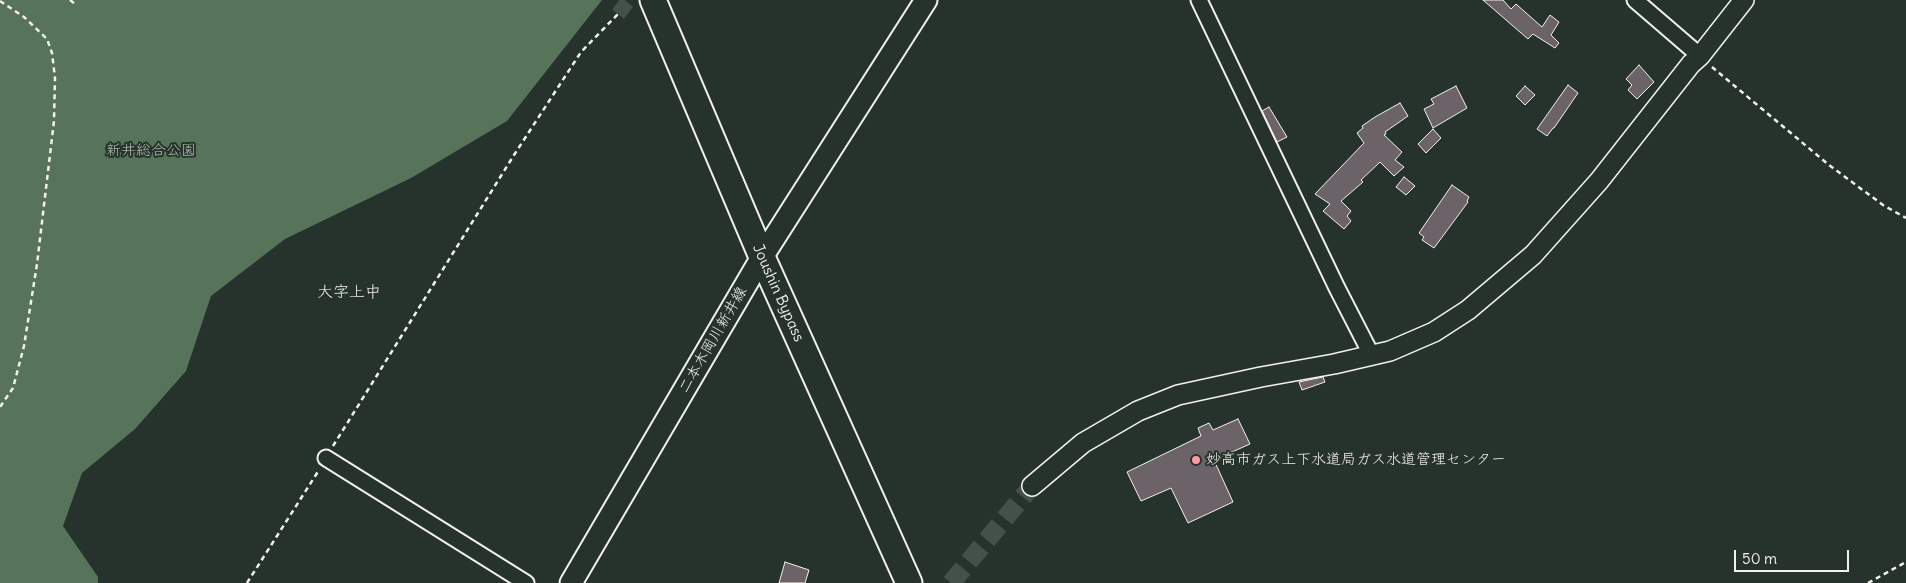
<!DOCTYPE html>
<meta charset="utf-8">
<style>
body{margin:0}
#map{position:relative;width:1906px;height:583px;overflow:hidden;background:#26332d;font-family:Delius,sans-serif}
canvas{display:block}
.scale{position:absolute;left:1734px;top:550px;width:115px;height:22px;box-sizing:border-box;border:2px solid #f4f1e8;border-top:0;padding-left:6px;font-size:15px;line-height:18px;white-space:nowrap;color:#f4f1e8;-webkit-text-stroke:4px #26332d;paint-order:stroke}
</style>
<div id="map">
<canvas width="1906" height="583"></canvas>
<div class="scale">50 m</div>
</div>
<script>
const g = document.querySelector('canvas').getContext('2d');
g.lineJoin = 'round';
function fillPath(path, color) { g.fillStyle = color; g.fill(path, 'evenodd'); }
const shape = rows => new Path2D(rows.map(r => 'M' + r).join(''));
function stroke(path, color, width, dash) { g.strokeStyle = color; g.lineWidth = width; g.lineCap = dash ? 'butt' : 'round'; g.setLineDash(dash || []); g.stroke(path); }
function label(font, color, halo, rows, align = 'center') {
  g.font = font + ' Delius,"Klee One",sans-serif'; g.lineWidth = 4; g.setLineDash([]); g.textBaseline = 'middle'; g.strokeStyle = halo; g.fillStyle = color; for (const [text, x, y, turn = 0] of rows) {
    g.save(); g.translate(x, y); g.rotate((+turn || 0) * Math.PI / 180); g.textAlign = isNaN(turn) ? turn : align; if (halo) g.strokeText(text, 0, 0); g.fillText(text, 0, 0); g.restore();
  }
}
const green = shape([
 [0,0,602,0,507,121,411,178,285,239,211,296,186,371,135,429,82,473,63,526,98,577,98,583,0,583]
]);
const building = shape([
 [1483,0,1503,0,1511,9,1516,4,1542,27,1550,15,1559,22,1551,35,1559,43,1555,48,1533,34,1528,39,1483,0],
 [1639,65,1654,82,1637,99,1628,90,1632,85,1626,79,1639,65],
 [1568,85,1578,93,1554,128,1553,128,1547,136,1537,129,1568,85],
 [1456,86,1467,108,1433,128,1424,109,1434,104,1431,99,1456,86],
 [1525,86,1535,95,1525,105,1516,96,1525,86],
 [1400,103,1408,116,1385,132,1386,134,1384,135,1402,152,1395,160,1404,167,1394,176,1380,162,1361,180,1363,182,1341,201,1351,211,1347,216,1351,221,1344,229,1323,211,1330,204,1315,194,1364,143,1357,133,1363,128,1362,126,1375,117,1400,103],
 [1269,107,1287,137,1277,142,1262,111,1269,107],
 [1433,129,1441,138,1426,153,1418,144,1433,129],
 [1404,177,1415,186,1406,195,1396,187,1404,177],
 [1452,185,1469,197,1467,201,1468,202,1434,248,1422,240,1424,237,1419,233,1452,185],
 [1323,377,1325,382,1302,390,1299,382,1323,377],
 [1238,419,1250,444,1214,460,1233,502,1188,523,1171,488,1141,501,1127,472,1201,436,1198,428,1209,423,1213,430,1238,419],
 [785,562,809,570,805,583,779,583,785,562]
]);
const minorTunnel = shape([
 [618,14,629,0]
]);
const tertiaryTunnel = shape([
 [951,583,1032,486]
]);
const path = shape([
 [70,0,75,4],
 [0,1,24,17,47,39,52,53,55,78,54,121,37,264,24,346,13,388,0,407],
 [1712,67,1829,165,1883,205,1906,218],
 [333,446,514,155,581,52,618,14],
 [247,583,319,470],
 [1868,583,1906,562]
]);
const minor = shape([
 [1199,0,1337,288,1372,356],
 [1635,0,1700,56],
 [326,458,526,583]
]);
const tertiary = shape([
 [1032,486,1083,443,1138,411,1178,395,1261,377,1334,364,1390,351,1434,332,1468,310,1533,255,1599,181,1691,64,1700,56,1744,0]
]);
const secondary = shape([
 [571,583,762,257,926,0]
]);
const trunk = shape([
 [653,0,762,257,909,583]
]);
const markers = [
 [1196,460,5,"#ff9aa2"]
];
const parkNames = [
 ["新井総合公園",151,151]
];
const streetNames = [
 ["Joushin Bypass",778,293,66],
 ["二本木岡川新井線",713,340,-60]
];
const poiNames = [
 ["妙高市ガス上下水道局ガス水道管理センター",1206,460]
];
const neighbourhoodNames = [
 ["大字上中",349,292]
];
fillPath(green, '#577359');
fillPath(building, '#6c6368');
stroke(building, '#f4f1e8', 1);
stroke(minorTunnel, '#455049', 15, [15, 8]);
stroke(tertiaryTunnel, '#455049', 19, [19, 9]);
stroke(minor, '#f4f1e8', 19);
stroke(tertiary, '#f4f1e8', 22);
stroke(secondary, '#f4f1e8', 25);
stroke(trunk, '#f4f1e8', 29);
stroke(path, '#f4f1e8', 2.5, [5, 4]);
stroke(minor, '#26332d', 15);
stroke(tertiary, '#26332d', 19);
stroke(secondary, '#26332d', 21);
stroke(trunk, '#26332d', 25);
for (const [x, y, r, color] of markers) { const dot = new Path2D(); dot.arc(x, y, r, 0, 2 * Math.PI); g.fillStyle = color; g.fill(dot); stroke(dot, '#26332d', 2); }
label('15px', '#b5bfaf', '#26332d', parkNames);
label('15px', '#f4f1e8', '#26332d', streetNames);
label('15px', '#f4f1e8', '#26332d', poiNames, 'left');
label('16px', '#f4f1e8', '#26332d', neighbourhoodNames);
</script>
